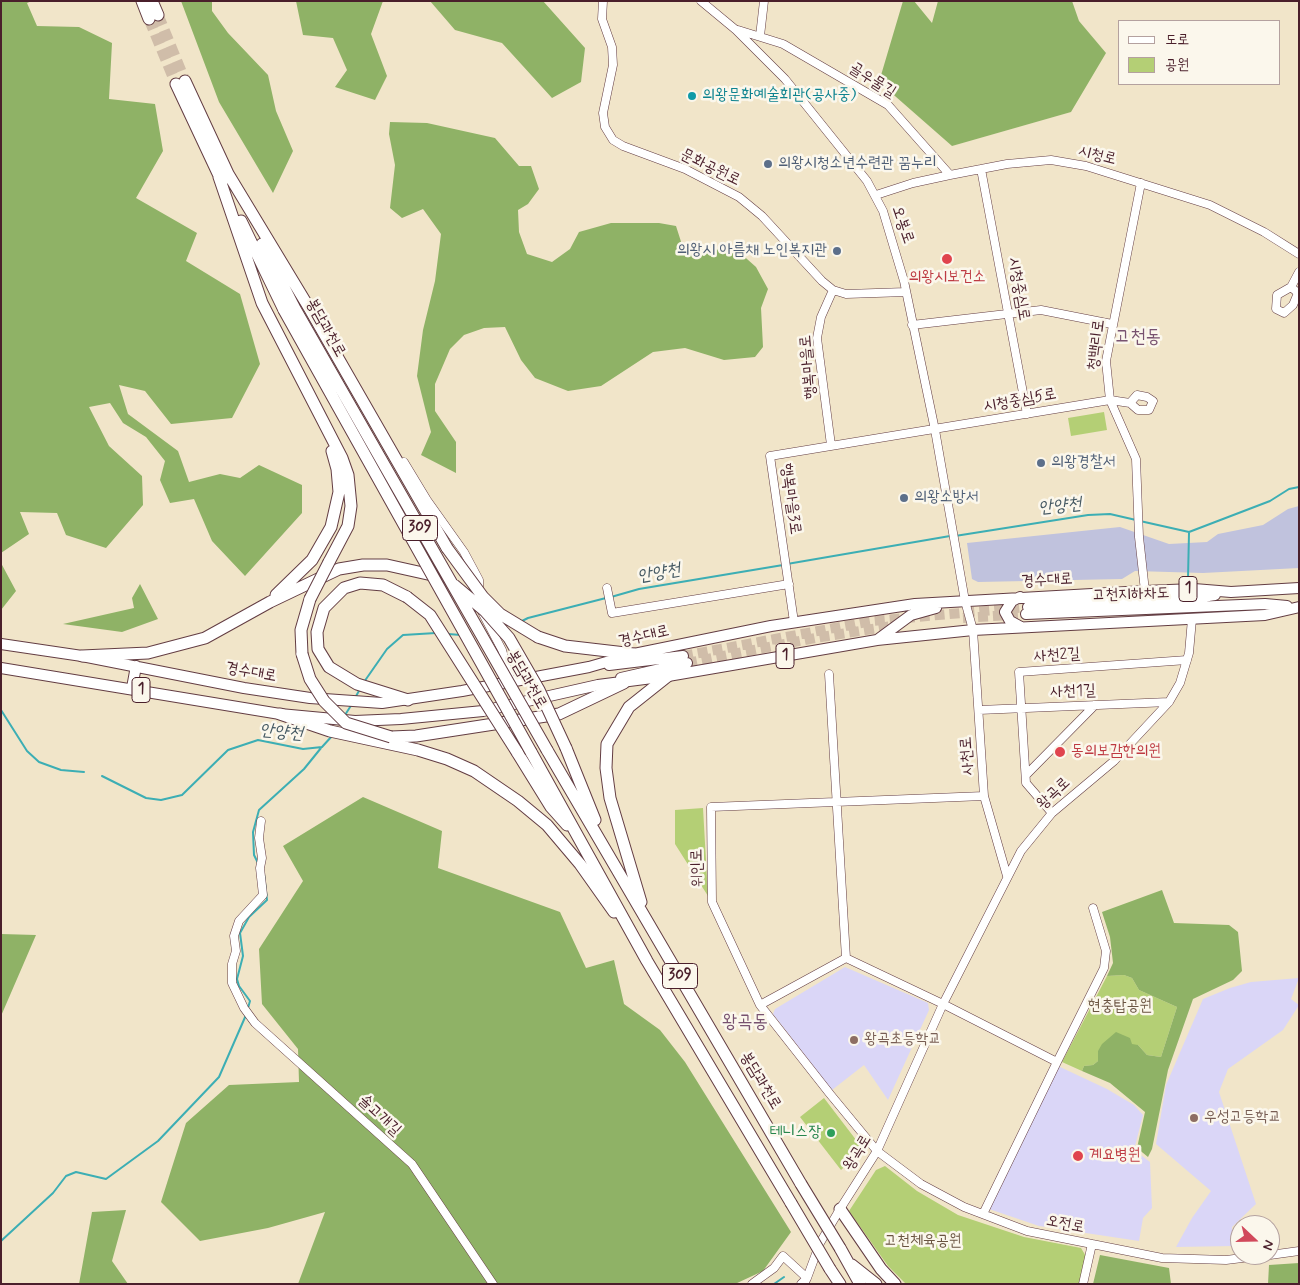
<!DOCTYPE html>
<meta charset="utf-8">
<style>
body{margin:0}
#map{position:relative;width:1300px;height:1285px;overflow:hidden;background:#f1e5c9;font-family:Mynerve,"Poor Story",sans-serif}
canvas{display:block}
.frame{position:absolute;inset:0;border:2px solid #4a1f2b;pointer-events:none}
.legend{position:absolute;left:1118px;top:20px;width:162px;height:65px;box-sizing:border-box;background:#fbf7ec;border:1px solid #b4a19f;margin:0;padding:6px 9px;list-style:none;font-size:15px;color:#4a1f2b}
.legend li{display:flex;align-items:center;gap:10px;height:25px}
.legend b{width:25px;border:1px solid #b4a19f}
.north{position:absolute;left:1230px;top:1215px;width:50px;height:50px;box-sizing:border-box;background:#fbf7ec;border:1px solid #b4a19f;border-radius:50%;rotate:111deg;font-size:14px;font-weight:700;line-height:20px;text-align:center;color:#4a1f2b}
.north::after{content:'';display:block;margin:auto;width:18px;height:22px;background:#d1495b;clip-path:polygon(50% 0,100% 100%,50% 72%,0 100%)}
</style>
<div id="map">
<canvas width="1300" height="1285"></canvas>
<div class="frame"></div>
<ul class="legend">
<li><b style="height:6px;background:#fff"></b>도로</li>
<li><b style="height:14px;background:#b4cf75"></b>공원</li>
</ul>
<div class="north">N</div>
</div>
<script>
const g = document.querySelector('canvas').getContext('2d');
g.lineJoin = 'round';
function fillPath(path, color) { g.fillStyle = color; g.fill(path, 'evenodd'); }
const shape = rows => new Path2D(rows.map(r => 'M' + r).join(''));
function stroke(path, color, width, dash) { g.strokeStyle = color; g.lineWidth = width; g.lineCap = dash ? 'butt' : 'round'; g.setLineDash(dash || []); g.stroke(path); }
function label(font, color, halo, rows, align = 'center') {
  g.font = font + ' Mynerve,"Poor Story",sans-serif'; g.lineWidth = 5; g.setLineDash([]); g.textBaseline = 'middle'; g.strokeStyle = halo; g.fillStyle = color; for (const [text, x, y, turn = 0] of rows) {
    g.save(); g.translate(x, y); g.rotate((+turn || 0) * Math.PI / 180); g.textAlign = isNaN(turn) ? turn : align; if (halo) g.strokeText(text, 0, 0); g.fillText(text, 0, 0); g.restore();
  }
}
const built = shape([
 [845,967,928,1003,929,1010,888,1100,864,1065,832,1090,773,1014,775,1009],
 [1299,978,1291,999,1299,1005,1283,1030,1228,1069,1219,1092,1256,1204,1232,1227,1234,1246,1176,1247,1192,1218,1211,1191,1156,1144,1166,1085,1203,999,1230,988,1251,982],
 [1058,1066,1107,1089,1134,1105,1143,1115,1134,1150,1150,1162,1152,1208,1143,1218,1139,1241,1039,1226,989,1209]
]);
const industrial = shape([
 [1299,506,1299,568,1203,573,1135,571,1122,579,978,582,972,579,967,543,1120,527,1169,544,1207,542,1218,534,1263,525,1288,509]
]);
const green = shape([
 [1104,412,1107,430,1071,436,1068,418],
 [703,808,708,896,675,844,675,810],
 [1124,975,1132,978,1139,990,1177,1007,1161,1057,1147,1055,1138,1045,1098,1051,1098,1061,1093,1065,1084,1066,1082,1071,1062,1062,1107,976],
 [824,1098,863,1149,841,1170,800,1117],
 [885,1166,917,1191,958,1215,1024,1237,1081,1248,1087,1258,1079,1284,906,1284,888,1266,849,1211,876,1170]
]);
const forest = shape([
 [1,1,32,1,27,3,37,26,79,27,112,43,109,99,155,104,163,151,136,198,197,233,186,261,240,294,260,364,232,418,171,424,145,391,119,385,128,414,178,451,189,482,220,474,240,478,259,465,302,485,302,513,245,576,212,541,194,499,170,503,160,480,165,461,146,437,123,423,110,403,89,407,109,446,142,476,143,505,106,548,66,535,57,513,20,512,29,534,1,553],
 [181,1,212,1,212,11,228,33,268,75,276,111,293,151,273,193,219,102],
 [296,1,383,1,371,34,387,76,375,100,335,87,347,70,333,38,303,35],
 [430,1,543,1,585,48,581,82,552,98,502,43,455,30],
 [903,1,914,1,932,23,938,1,1072,1,1079,21,1106,53,1071,112,952,146,879,82],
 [390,122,427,123,495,138,519,166,531,166,539,189,528,204,518,210,519,232,527,254,552,262,570,249,579,232,611,223,659,223,676,226,684,251,711,249,738,251,756,267,768,289,761,308,763,347,755,357,724,360,685,348,653,352,601,386,568,391,535,378,521,360,505,327,484,328,464,335,450,349,435,384,435,411,456,442,456,473,421,455,431,432,417,376,423,330,435,281,441,234,423,209,402,218,390,208,395,165,389,134],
 [1,563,16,591,1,610],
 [140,584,158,619,122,632,63,624,134,608,132,598],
 [363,797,442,831,438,868,560,912,586,968,614,960,624,1004,660,1030,685,1062,791,1232,763,1271,735,1284,298,1284,325,1212,268,1228,200,1241,161,1202,186,1123,229,1085,299,1082,298,1049,262,1004,259,949,303,881,283,846],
 [1162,890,1174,923,1229,925,1238,932,1242,971,1233,980,1193,999,1168,1070,1152,1149,1148,1157,1137,1148,1145,1112,1110,1083,1082,1071,1084,1066,1093,1065,1098,1061,1098,1051,1102,1044,1116,1032,1130,1038,1132,1044,1138,1045,1147,1055,1161,1057,1177,1007,1139,990,1132,978,1124,975,1107,976,1113,963,1110,937,1102,912],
 [1,934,36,935,1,1016],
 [126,1210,112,1261,128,1284,79,1284,92,1212],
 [1100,1255,1169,1268,1171,1284,1093,1284],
 [1299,1263,1299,1284,1268,1284,1269,1265]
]);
const stream = shape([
 [1140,521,1189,532,1270,501,1289,489,1299,487],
 [955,536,1088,515,1110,514,1136,520],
 [787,564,950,536],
 [1188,578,1189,533],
 [611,597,639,589,783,565],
 [522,621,528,618,606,598],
 [448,634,461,635],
 [364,682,387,649,403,635,436,633],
 [355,698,360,689],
 [1,710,27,751,39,762,61,770,84,772],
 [345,715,352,704],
 [102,776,146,798,161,800,182,795,228,750,258,740,303,749,322,747,332,736],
 [258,863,254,855,253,832,259,810,304,769,321,748],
 [248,1008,250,1001,239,986,237,979,243,956,240,933,249,917,267,900,264,874],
 [1,1241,53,1193,66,1176,76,1172,106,1179,158,1141,219,1077,246,1015],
 [774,1284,784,1277]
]);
const majorTunnel = shape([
 [963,618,1026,614],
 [683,656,872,621,1028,607],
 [687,663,815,638,898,625]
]);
const highwayTunnel = shape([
 [158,15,185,81],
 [149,19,176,84]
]);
const minor = shape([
 [603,1,602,19,612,47,613,65,603,113,605,127,613,140,623,146,685,169,739,197,762,216,822,281,833,290,846,294,906,292],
 [701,1,736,30,785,79,867,181,883,211,904,281,935,430,965,601,973,630,984,796,1007,876],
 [738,30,783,44,888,105,950,175],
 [760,36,764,1],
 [981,169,1027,414],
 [1141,183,1106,361,1110,400,1136,459,1139,537,1145,591],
 [876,195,913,183,950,175,1007,164,1051,160,1086,166,1210,205,1264,232,1299,254],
 [1291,287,1298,293,1293,305,1284,313,1276,309,1277,295,1291,287,1299,272],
 [912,325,1041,310,1112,324],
 [831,445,817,338,821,317,833,290],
 [404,462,427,500,464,552,479,580,479,593],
 [607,588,612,613,789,584],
 [482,612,502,650,511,681],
 [794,622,770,456,1110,400,1130,403,1138,410,1149,410,1153,401,1147,397,1137,395,1130,403],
 [829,674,846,958,943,1004,1057,1062,1104,968,1106,951,1093,908],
 [979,710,1169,702],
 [1026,775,1095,705],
 [984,796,711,807,712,902,760,1005,830,1094,877,1151,921,1184,964,1207,1027,1231,1162,1258,1226,1260,1267,1255],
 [1052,813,1026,783,1019,672,1187,660],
 [261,821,259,838,262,858,260,868,263,895,239,921,234,936,236,951,232,964,232,983,244,1008,255,1023,412,1164,493,1284],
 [760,1005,846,958],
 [983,1214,1057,1062],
 [1270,1255,1299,1251],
 [752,1284,774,1268,783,1256,807,1278,805,1282],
 [801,1284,807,1278,820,1243,840,1209,877,1151,943,1004,1021,851,1052,813,1114,761,1169,702,1180,683,1189,653,1192,619],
 [1083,1284,1092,1244]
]);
const major = shape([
 [1020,597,1012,601,1005,612,1010,621,1021,627],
 [1028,607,1189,599,1215,595],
 [1026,614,1265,604,1287,606],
 [877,640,911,615,936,608,937,605,933,603],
 [1,644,82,656,244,688,310,698,382,703,462,691,589,667,634,654,771,626,915,604,1145,591,1194,589,1231,592,1299,588],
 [609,665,683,656],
 [1,668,280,714,355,721,401,719,483,711,598,685,668,676,877,640,973,630,1265,615,1299,607],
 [621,678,687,663],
 [132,688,136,666]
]);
const highway = shape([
 [142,1,149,19],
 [152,1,158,15],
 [185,81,230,178],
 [176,84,222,182],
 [227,172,311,311,447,548],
 [219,177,262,303,342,458,348,475,351,506,348,526,329,562],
 [241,221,284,310],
 [262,244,294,307],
 [276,595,312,560,331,527,339,492,337,469,332,451],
 [407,597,383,585,360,583,344,588,324,608,317,632,318,649,329,667,357,684,408,700],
 [538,637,565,646,634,654],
 [302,654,301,630,310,599],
 [82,656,148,653,205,638,270,602,339,569,363,565,387,565,441,577],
 [280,714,330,731,418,750,447,759,474,771,518,801,547,825,580,864,614,912],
 [391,737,416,736,559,714,624,683],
 [566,748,595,820],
 [547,750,801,1184],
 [517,752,551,807,567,825],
 [531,752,647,961,791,1203],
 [641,902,610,798,606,768,607,744,629,707,668,676],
 [840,1209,881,1269,895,1284],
 [840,1248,860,1284],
 [852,1265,876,1284],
 [830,1269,840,1284]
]);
const highwayBridge = shape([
 [294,307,547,750],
 [284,310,531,752],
 [447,548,483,597,500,614,538,637],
 [454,585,485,611,509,638,539,690,566,748],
 [407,597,430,615,517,752],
 [310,599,329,562],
 [302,654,310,679,324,701,346,723,391,737],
 [801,1184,840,1248],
 [791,1203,830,1269]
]);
const markers = [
 [692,96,5,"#0f9aa8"],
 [768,164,5,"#5c6f8a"],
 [837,251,5,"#5c6f8a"],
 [947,259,6,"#e0444e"],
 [1041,463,5,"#5c6f8a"],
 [904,498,5,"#5c6f8a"],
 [1060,752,6,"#e0444e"],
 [854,1040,5,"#8d6e63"],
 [1194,1118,5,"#8d6e63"],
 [831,1133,5,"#2e9e5b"],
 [1078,1156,6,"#e0444e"]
];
const shields = [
 [420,528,35],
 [1188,589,18],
 [785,656,18],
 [141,690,18],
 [680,976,35]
];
const shieldNames = [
 ["309",420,528],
 ["1",1188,589],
 ["1",785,656],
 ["1",141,690],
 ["309",680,976]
];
const streetNames = [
 ["골우물길",872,81,32],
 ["시청로",1097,156,14],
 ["문화공원로",710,168,26],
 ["오봉로",902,225,71],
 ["시청중심로",1018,289,80],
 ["봉담과천로",325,328,61],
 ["청백리로",1097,345,-83],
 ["행복마을로",809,367,-95],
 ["시청중심5로",1020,401,-10],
 ["행복마을3로",790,499,82],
 ["경수대로",1047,581,-3],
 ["고천지하차도",1131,595,-2],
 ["경수대로",644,637,-13],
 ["사천2길",1057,656,-4],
 ["경수대로",251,673,10],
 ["봉담과천로",526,680,60],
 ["사천1길",1073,692,-2],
 ["사천로",968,756,-94],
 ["왕곡로",1054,794,-43],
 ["위인로",698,868,-91],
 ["봉담과천로",760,1081,59],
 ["솔고개길",379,1116,43],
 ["왕곡로",858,1153,-59],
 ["오전로",1065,1225,11]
];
const cultureNames = [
 ["의왕문화예술회관(공사중)",702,96]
];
const serviceNames = [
 ["의왕시청소년수련관 꿈누리",778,164],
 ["의왕시 아름채 노인복지관",827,251,"right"],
 ["의왕경찰서",1051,463],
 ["의왕소방서",914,498]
];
const healthNames = [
 ["의왕시보건소",947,278,"center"],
 ["동의보감한의원",1071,752],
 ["계요병원",1089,1156]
];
const parkNames = [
 ["현충탑공원",1120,1007],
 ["고천체육공원",923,1242]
];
const educationNames = [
 ["왕곡초등학교",864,1040],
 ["우성고등학교",1204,1118]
];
const leisureNames = [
 ["테니스장",821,1133]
];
const waterNames = [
 ["안양천",1060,507,-6],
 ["안양천",659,574,-10],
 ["안양천",281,733,5]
];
const quarterNames = [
 ["고천동",1138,338],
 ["왕곡동",745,1023]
];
fillPath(built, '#dad6f7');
fillPath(industrial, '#c0c2dd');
fillPath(green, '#b4cf75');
fillPath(forest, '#8fb266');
stroke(stream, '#3caeb4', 2);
stroke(majorTunnel, '#d0bda9', 10, [10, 5]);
stroke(highwayTunnel, '#d0bda9', 11, [11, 5.5]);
stroke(minor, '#633d43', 9);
stroke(major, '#633d43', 12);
stroke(highway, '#633d43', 13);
stroke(minor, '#fff', 8);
stroke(major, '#fff', 10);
stroke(highway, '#fff', 11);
stroke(highwayBridge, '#633d43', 13, []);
stroke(highwayBridge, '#fff', 11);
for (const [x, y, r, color] of markers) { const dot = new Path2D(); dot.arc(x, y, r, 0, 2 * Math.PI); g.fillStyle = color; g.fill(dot); stroke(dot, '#fbf7ec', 2); }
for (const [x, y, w] of shields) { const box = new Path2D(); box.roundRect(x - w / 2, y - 12.5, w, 25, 4); g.fillStyle = '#fbf7ec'; g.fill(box); stroke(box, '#4a1f2b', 1); }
label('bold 15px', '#4a1f2b', null, shieldNames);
label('16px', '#4a1f2b', '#fbf7ec', streetNames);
label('16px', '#0d838f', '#fbf7ec', cultureNames, 'left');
label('16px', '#4e5e75', '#fbf7ec', serviceNames, 'left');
label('16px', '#be3a42', '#fbf7ec', healthNames, 'left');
label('16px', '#6a5441', '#fbf7ec', parkNames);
label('16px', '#785e54', '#fbf7ec', educationNames, 'left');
label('16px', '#27864d', '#fbf7ec', leisureNames, 'right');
label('italic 18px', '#445862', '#fbf7ec', waterNames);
label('19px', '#785270', '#fbf7ec', quarterNames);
</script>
